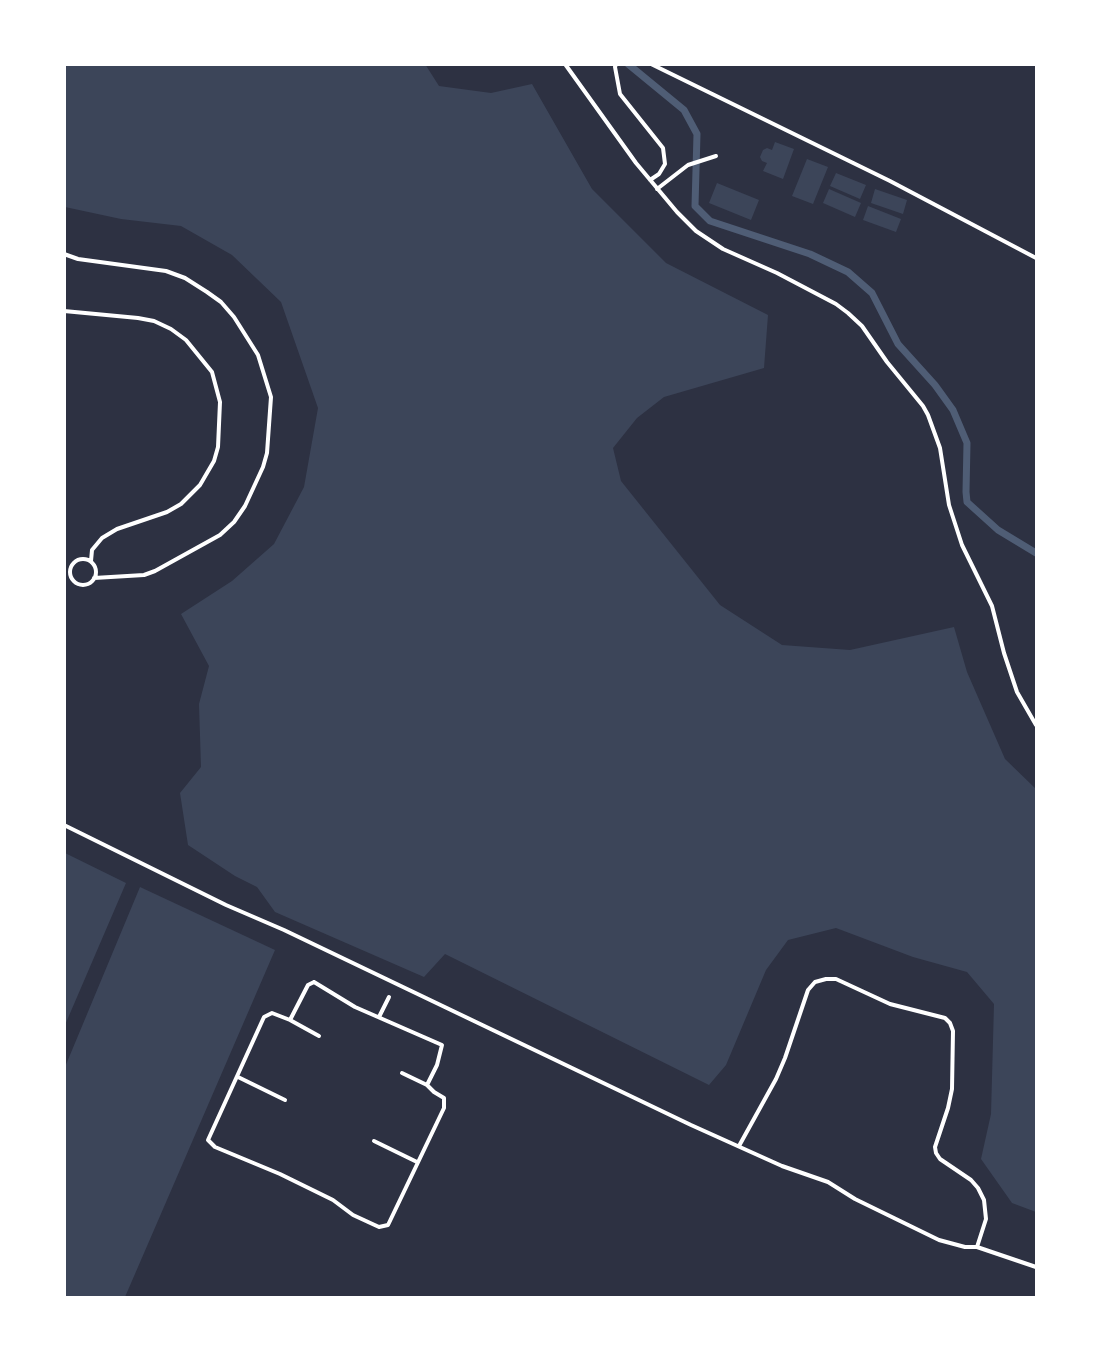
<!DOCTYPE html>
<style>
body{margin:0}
#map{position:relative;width:1101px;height:1362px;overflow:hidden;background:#2d3142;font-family:Manrope,sans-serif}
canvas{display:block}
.frame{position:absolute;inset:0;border:66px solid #fff;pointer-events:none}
</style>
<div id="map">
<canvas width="1101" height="1362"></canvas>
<div class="frame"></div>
</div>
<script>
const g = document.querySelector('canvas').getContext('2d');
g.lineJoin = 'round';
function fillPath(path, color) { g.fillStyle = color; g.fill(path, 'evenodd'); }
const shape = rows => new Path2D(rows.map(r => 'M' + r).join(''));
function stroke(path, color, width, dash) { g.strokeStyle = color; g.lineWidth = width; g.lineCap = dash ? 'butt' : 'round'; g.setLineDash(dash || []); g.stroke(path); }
const green = shape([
 [68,64,425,64,439,86,491,93,532,84,592,189,666,263,768,315,764,368,664,397,637,418,613,448,621,481,720,605,782,645,850,650,954,627,967,672,1005,759,1036,789,1036,1212,1012,1203,981,1159,991,1114,994,1004,967,972,913,957,836,928,788,940,766,970,726,1065,709,1085,445,954,424,977,275,912,257,887,235,876,188,845,180,793,201,767,199,704,209,666,181,614,232,581,274,544,304,487,318,408,281,302,232,255,181,226,121,219,65,207,64,69],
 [775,142,794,149,783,179,763,171,767,163,762,161,760,157,763,150,767,148,772,150],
 [807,159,828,167,813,204,792,196],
 [836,173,866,185,860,199,830,186],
 [717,183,759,200,751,220,709,203],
 [829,189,861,203,855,217,823,203],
 [875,189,907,200,903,214,871,203],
 [868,206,901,219,896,232,863,220],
 [65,853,126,883,65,1025],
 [140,887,275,950,125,1297,65,1297,65,1067]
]);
const canal = shape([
 [628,64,684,110,697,134,695,206,710,221,810,254,848,272,872,293,898,344,935,385,953,410,967,443,966,492,967,502,998,530,1036,553]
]);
const minor = shape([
 [565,64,636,163,677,212,696,231,723,249,777,273,836,304,848,313,862,326,887,362,923,406,928,415,940,448,949,505,962,545,992,606,1004,653,1017,692,1036,725],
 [616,64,615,67,620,94,663,148,665,164,659,174,650,180],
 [651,64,890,181,1036,258],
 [657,189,688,165,716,156],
 [64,254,78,259,166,271,185,278,207,292,221,302,234,317,258,355,271,397,267,453,263,467,245,506,234,522,220,535,155,571,144,575,94,578],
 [64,311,138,318,154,321,171,329,186,340,212,372,220,402,218,447,214,461,200,485,181,504,167,512,117,529,102,538,92,550,91,561],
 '70 572a13 13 0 1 1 26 0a13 13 0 1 1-26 0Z',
 [64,825,226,905,284,930,691,1125,782,1166,828,1182,855,1199,939,1240,965,1247,977,1247,1036,1267],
 [314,982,355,1007,442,1045,437,1065,427,1085,434,1092,444,1098,444,1108,388,1225,379,1227,353,1215,333,1200,280,1174,215,1147,208,1140,264,1017,272,1013,290,1020,308,985,314,982],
 [379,1017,389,997],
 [290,1020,319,1036],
 [402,1073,427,1085],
 [238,1077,285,1100],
 [374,1141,417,1162],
 [739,1146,776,1079,785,1058,808,990,815,982,826,979,836,979,890,1004,945,1018,950,1023,953,1031,952,1089,948,1108,935,1147,936,1153,940,1159,971,1180,978,1188,984,1200,986,1219,977,1247]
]);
fillPath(green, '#3c4559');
stroke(canal, '#4f5d75', 7);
stroke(minor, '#fff', 4);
</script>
